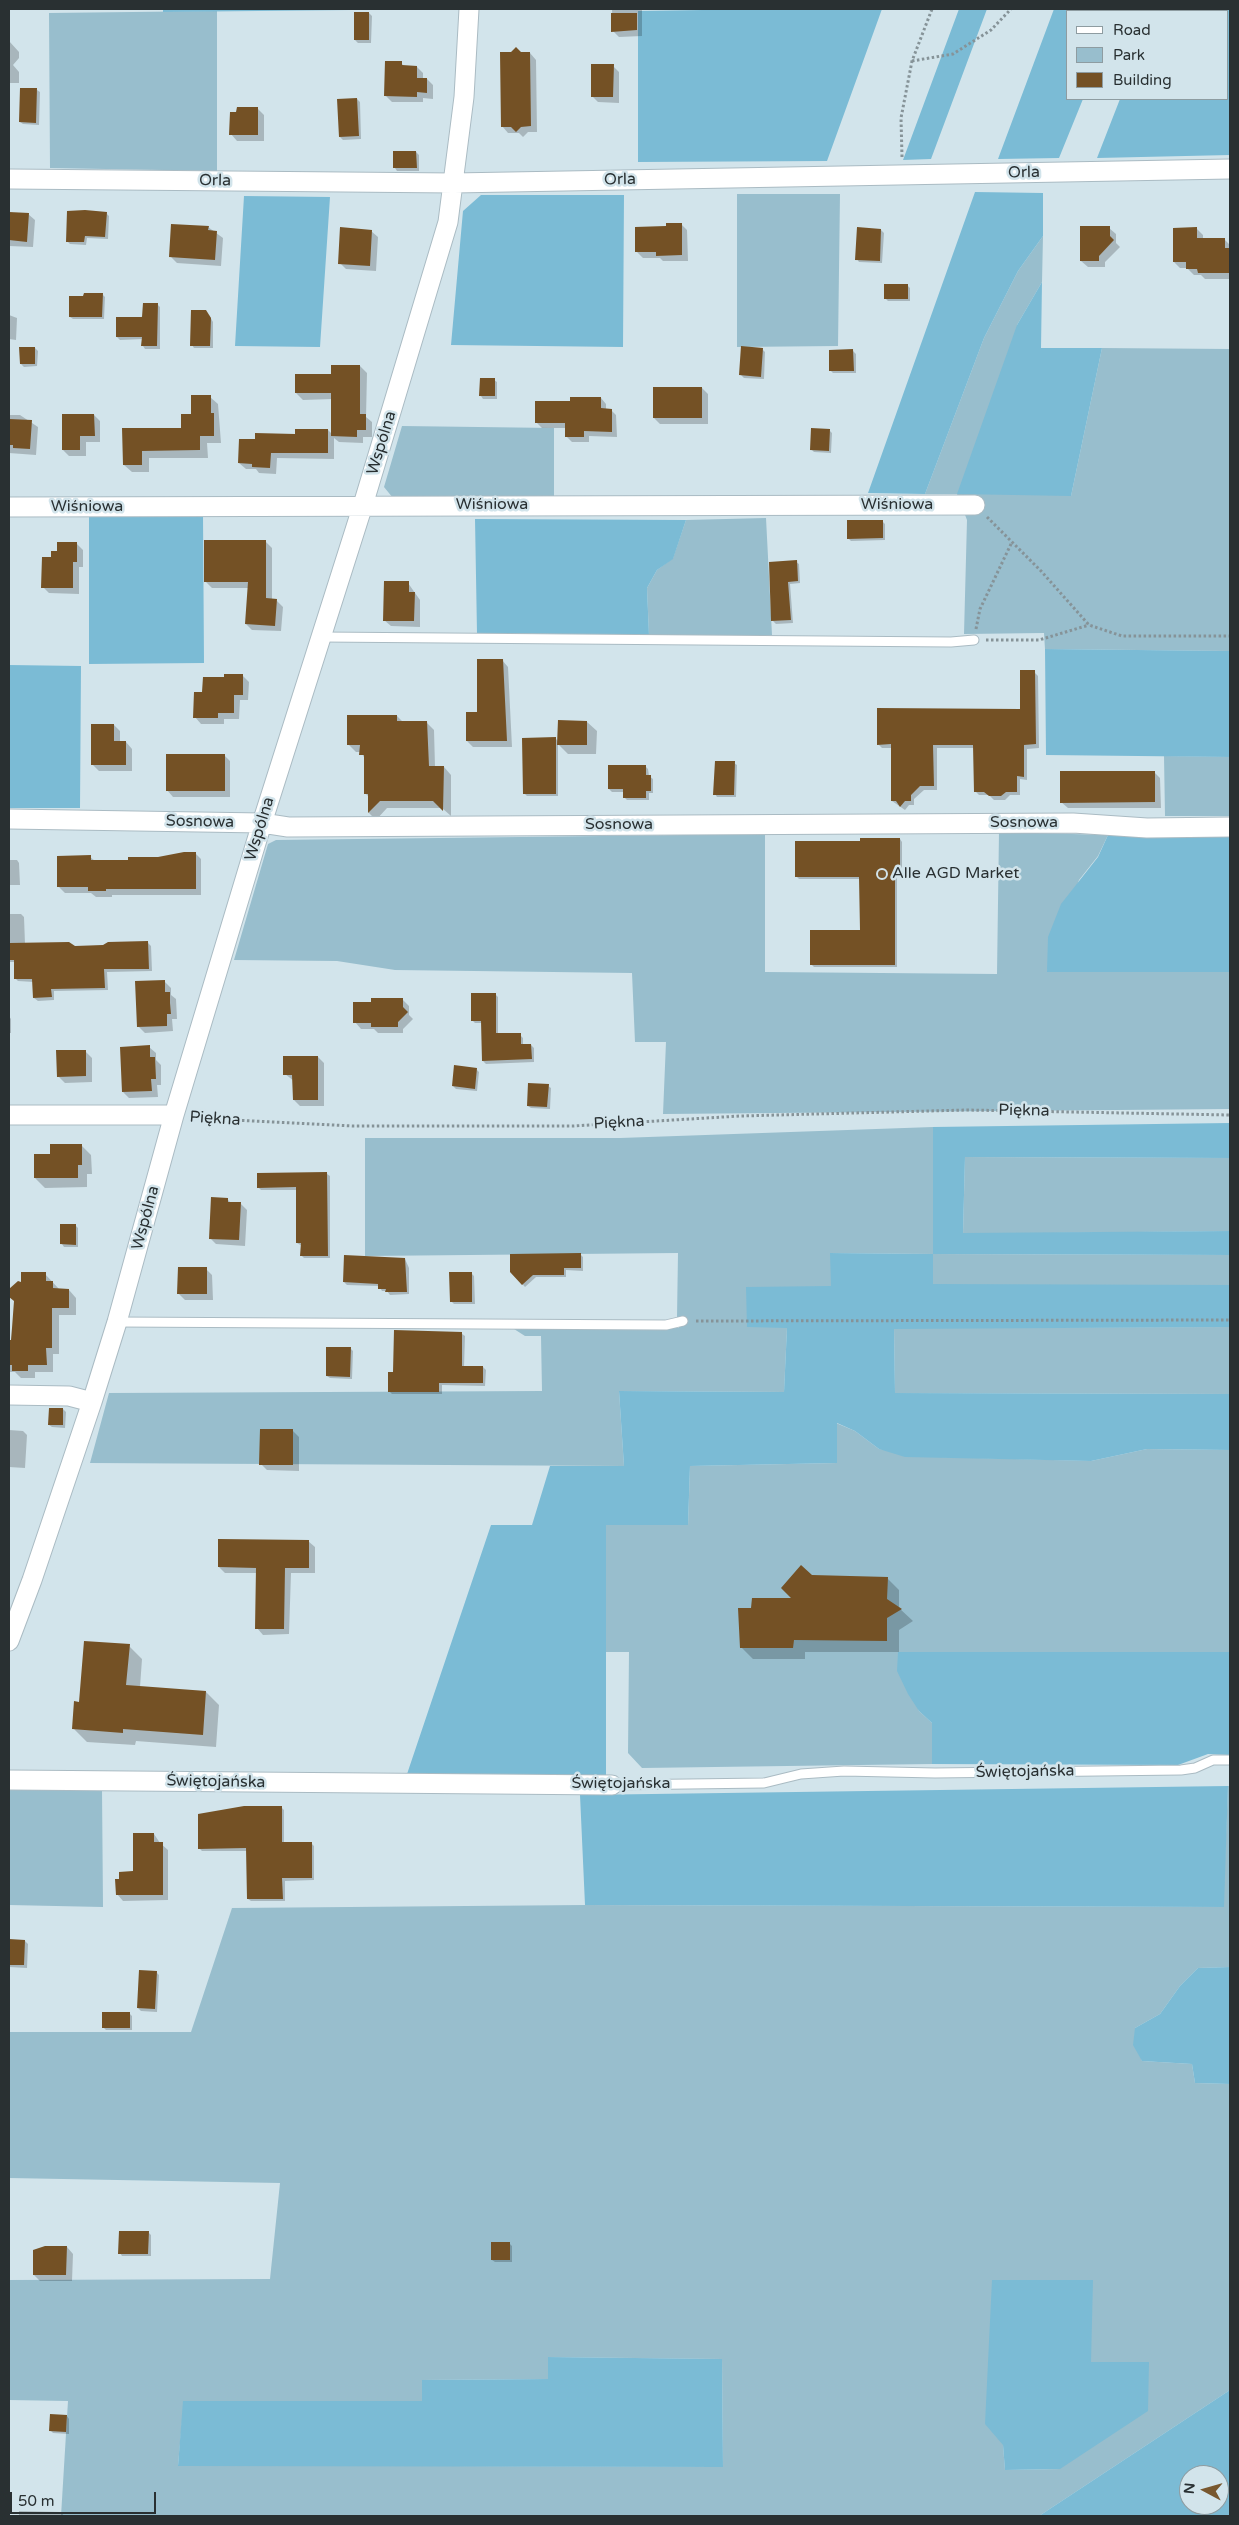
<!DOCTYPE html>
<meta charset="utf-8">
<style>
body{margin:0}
#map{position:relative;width:1239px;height:2525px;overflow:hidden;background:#d2e4eb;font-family:"Varela Round",sans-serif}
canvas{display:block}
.frame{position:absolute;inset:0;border:10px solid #293032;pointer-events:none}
.legend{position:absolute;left:1066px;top:10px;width:162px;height:90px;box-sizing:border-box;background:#d2e4eb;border:1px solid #8e9ca1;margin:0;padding:6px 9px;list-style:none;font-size:15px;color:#293032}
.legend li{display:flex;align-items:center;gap:10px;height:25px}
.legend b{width:25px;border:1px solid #8e9ca1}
.north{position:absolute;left:1179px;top:2465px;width:50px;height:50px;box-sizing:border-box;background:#d2e4eb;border:1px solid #8e9ca1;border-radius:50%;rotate:276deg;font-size:14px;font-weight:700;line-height:20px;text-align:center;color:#293032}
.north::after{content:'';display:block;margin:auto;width:18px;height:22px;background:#78572e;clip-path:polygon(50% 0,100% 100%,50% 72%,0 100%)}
.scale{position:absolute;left:10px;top:2492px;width:146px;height:22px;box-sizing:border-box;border:2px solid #293032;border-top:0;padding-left:6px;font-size:15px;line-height:18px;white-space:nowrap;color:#293032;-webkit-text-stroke:4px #d2e4eb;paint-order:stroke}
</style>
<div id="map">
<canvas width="1239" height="2525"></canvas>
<div class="frame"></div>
<ul class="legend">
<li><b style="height:6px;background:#fff"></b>Road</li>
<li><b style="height:14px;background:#98becd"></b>Park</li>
<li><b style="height:14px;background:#745125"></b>Building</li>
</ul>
<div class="north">N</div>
<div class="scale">50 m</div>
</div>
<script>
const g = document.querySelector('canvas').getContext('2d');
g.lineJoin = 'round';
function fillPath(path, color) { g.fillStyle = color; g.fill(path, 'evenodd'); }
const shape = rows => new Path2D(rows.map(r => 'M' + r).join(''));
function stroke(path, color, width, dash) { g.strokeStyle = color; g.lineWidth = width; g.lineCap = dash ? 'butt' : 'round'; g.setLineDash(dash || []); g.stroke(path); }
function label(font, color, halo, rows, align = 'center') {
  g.font = font + ' "Varela Round",sans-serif'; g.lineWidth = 5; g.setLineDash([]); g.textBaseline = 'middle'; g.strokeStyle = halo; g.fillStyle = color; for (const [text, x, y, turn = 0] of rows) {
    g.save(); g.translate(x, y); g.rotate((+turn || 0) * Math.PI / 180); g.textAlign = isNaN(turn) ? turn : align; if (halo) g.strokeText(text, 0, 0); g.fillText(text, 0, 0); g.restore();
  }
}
const green = shape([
 [217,11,217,171,50,168,49,13],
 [737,194,840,194,838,346,737,347],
 [1043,236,1042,282,1017,325,1071,496,1102,348,1230,349,1230,651,1045,649,1044,633,964,634,967,520,957,494,925,494,984,338,1018,271],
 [402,426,554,428,554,497,393,498,384,487],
 [766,518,772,635,649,635,647,588,657,570,673,558,686,520],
 [1164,756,1230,757,1230,816,1165,816],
 [999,832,1108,835,1098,856,1079,880,1047,971,1230,972,1230,1109,663,1114,666,1042,635,1042,632,973,395,970,337,961,234,960,268,844,276,840,765,834,765,972,997,974],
 [933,1127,933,1254,1230,1255,1230,1285,933,1285,933,1254,831,1253,832,1286,787,1328,784,1392,619,1391,624,1466,90,1463,109,1393,542,1391,541,1336,525,1336,514,1329,679,1328,677,1318,678,1253,365,1256,365,1138,620,1138],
 [965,1157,1230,1158,1230,1231,963,1234],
 [1230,1327,1230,1394,895,1393,894,1328],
 [836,1423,855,1431,879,1449,940,1457,1091,1461,1147,1449,1230,1450,1230,1652,898,1652,919,1711,932,1723,932,1764,642,1768,628,1753,629,1652,606,1652,606,1525,688,1525,690,1466,837,1463],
 [1228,1786,1230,1786,1230,1967,1198,1968,1180,1986,1160,2014,1135,2028,1142,2061,1192,2064,1195,2083,1230,2084,1230,2390,1039,2516,61,2516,68,2401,9,2400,9,2280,270,2279,280,2183,9,2178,9,2032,191,2032,232,1908,585,1905,1223,1907],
 [548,2357,722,2359,723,2467,178,2465,184,2401,423,2401,422,2380,548,2379],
 [1003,2445,1060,2469,1005,2470],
 [9,1790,102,1790,103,1907,9,1905]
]);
const forest = shape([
 [163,9,447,9,163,12],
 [767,9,882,9,827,161,638,162,638,11],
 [959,9,987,9,931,159,903,160],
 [1054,9,1118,9,1117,11,1068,11,1068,99,1083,99,1059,158,998,159],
 [1156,9,1230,9,1230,155,1097,158,1120,99,1228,99,1228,11,1155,11],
 [975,192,1043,193,1043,236,1018,271,984,338,925,494,868,493],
 [481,195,624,195,623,347,451,345,463,211],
 [244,196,330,197,320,347,235,346],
 [1042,282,1041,348,1102,348,1071,496,957,494,1017,325],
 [203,516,204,663,89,664,89,517],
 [475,519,686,520,673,559,657,570,647,588,649,635,477,633],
 [1045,649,1230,651,1230,757,1046,755],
 [9,665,81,666,80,808,9,808],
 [1108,835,1230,835,1230,972,1047,972,1048,937,1061,904,1098,857],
 [1230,1123,1230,1158,965,1157,963,1233,1230,1231,1230,1255,933,1254,933,1284,1230,1285,1230,1327,894,1329,895,1393,1230,1394,1230,1450,1147,1449,1091,1461,905,1457,879,1449,855,1431,837,1423,837,1463,690,1466,688,1525,606,1525,606,1778,406,1777,491,1525,532,1525,550,1466,624,1466,619,1391,784,1392,787,1328,747,1327,746,1287,831,1286,830,1253,933,1254,933,1127],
 [898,1652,1230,1652,1230,1755,1208,1754,1178,1765,932,1764,932,1723,919,1711,908,1694,897,1671],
 [1228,1786,1224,1907,585,1905,580,1795],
 [1230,1967,1230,2084,1195,2083,1192,2064,1142,2061,1133,2045,1135,2028,1160,2014,1180,1986,1198,1968],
 [992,2280,1093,2280,1091,2362,1149,2362,1148,2411,1060,2469,1005,2470,1003,2445,985,2424],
 [548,2357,722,2359,723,2467,178,2466,183,2401,422,2401,422,2380,548,2379],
 [1230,2390,1230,2516,1039,2516],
 [1189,2475,1219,2475,1219,2505,1189,2505]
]);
const shadow = shape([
 [612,9,642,9,642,36,619,37,613,31],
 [369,13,372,16,371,43,358,43,355,40],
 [9,41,19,52,19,58,13,65,19,72,19,83,9,83],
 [520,53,530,53,536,60,537,132,528,132,523,137,519,133,508,133,502,126],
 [401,63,405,67,417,67,423,73,423,79,427,79,433,85,433,99,423,98,423,102,392,102,385,95],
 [613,66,619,72,619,103,598,102,592,96],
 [37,90,40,92,39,125,23,124,20,122],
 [357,99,360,102,361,139,343,140,340,137],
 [258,109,264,115,264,141,237,141,231,134],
 [416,152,419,155,419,171,397,171,395,168],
 [9,213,28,214,35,220,33,247,9,246],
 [106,213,109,216,108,239,87,238,86,245,70,244,67,241],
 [681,224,687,230,688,261,663,261,660,258,643,258,637,252,667,228],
 [208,227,223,238,221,266,177,263,171,257],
 [1109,228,1116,234,1116,243,1120,247,1105,262,1105,267,1088,267,1081,261],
 [1197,229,1203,235,1203,239,1224,239,1230,245,1230,279,1205,279,1201,275,1194,275,1187,268,1180,268,1174,262],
 [881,230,884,233,882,263,859,262,857,259],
 [371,231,378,237,376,271,346,269,340,263],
 [907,285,910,288,910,301,888,301,885,298],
 [102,294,105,297,104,319,73,319,70,317],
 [157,304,160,307,160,349,145,349,143,346,143,339,120,340,117,337],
 [9,315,17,318,16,340,9,339],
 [209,315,213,322,213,348,194,348,192,345],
 [35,348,38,351,37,366,24,367,21,364],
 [762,349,765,352,764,379,744,378,741,375],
 [853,351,856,354,856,373,833,373,830,370],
 [360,366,367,373,366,417,372,422,372,437,363,437,363,443,339,442,334,438,334,459,277,458,276,474,259,473,256,469,246,469,239,463,257,440,328,430,332,434,332,399,303,400,296,393],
 [494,380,497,382,497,399,483,399,481,396],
 [702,388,708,394,708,424,660,424,654,418],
 [210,397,218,404,221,443,207,443,208,458,149,458,149,472,132,472,124,465,123,430,182,430,192,415],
 [601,398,606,404,606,410,611,410,616,415,617,437,589,436,589,442,572,442,566,436,566,428,542,428,536,422,571,402],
 [9,415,20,415,38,427,36,455,9,453],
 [94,415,100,421,100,442,86,442,86,456,69,456,63,450],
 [829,430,832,433,831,453,814,452,811,449],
 [882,521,885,524,885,540,851,541,848,538],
 [265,541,272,548,272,600,277,601,283,607,281,631,252,630,246,624,249,588,212,588,205,581],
 [76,543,83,550,83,567,79,567,79,594,49,593,43,587,52,559,58,552],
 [796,562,799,564,800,583,790,584,793,623,776,624,773,621,770,563],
 [408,583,420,600,420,627,391,626,384,620],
 [502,660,508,667,512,747,473,747,467,741],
 [1034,672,1038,676,1039,748,1027,749,1027,780,1020,779,1020,795,1010,795,1005,800,994,800,989,795,979,795,975,791,975,748,937,748,937,790,924,790,914,799,914,805,909,805,905,810,892,801,892,748,882,748,878,744,1022,710],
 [242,675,249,682,248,700,240,700,239,719,224,719,224,724,201,724,195,717,225,678],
 [397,716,403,722,426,722,434,730,435,767,444,767,451,775,451,816,442,808,387,808,376,820,369,813,369,797,365,793,365,759,361,752,356,752,348,744],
 [587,722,597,731,596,754,568,754,558,744,558,796,527,796,524,793,555,738,559,742],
 [114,725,120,731,120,742,126,742,132,749,132,771,99,771,92,764],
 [224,755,230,761,230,797,173,797,167,790],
 [734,763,737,765,736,797,717,797,715,794],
 [646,767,648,769,649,776,653,779,653,793,649,793,649,800,627,800,624,797,624,792,612,792,609,789],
 [1154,772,1160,778,1161,808,1068,808,1061,802],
 [900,839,902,842,902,872,897,872,897,967,814,967,811,964,861,931,861,879,799,879,797,877,861,843],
 [195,853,201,859,201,895,112,895,112,897,96,897,91,893,65,893,59,887,90,857,95,861,129,861],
 [9,860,17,860,19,863,20,885,9,885],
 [9,914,21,914,24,917,25,944,74,947,148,943,151,946,152,971,107,972,108,990,54,991,54,1000,38,1001,34,998,34,982,18,981,15,978,15,962,9,962],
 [164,981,171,988,171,995,176,999,177,1019,172,1019,173,1031,145,1033,138,1026],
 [495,994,498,997,498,1035,520,1035,523,1038,523,1045,531,1045,534,1048,534,1062,486,1064,483,1061,482,1023,475,1023,472,1020],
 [403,1000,409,1006,409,1015,413,1019,403,1029,403,1033,378,1033,374,1029,361,1029,355,1022],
 [9,1016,11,1019,11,1033,9,1033],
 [149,1047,156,1053,156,1060,161,1065,161,1085,157,1085,158,1097,129,1098,123,1092],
 [85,1051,92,1058,92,1082,65,1083,58,1076],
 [318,1057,324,1063,324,1106,300,1106,294,1100,294,1081,285,1074],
 [476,1069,479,1072,477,1091,456,1089,453,1086],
 [548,1086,551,1088,550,1109,531,1108,528,1106],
 [82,1146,91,1155,92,1174,87,1174,87,1187,45,1188,35,1178,51,1155],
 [327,1174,330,1176,330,1258,304,1258,301,1255,302,1246,297,1243,297,1190,261,1190,258,1187],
 [227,1199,231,1203,240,1203,247,1210,245,1246,216,1244,210,1238],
 [76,1226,78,1228,78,1247,64,1247,62,1244],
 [580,1254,583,1257,583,1271,566,1270,566,1277,536,1277,525,1287,511,1271],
 [405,1259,409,1268,409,1294,390,1295,387,1291,382,1291,379,1286,347,1285,344,1282],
 [206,1269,212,1275,213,1300,185,1300,178,1293],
 [471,1273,474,1276,475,1304,454,1304,451,1301],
 [45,1274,59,1289,69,1290,76,1298,76,1315,59,1315,59,1354,53,1354,53,1372,35,1372,35,1378,21,1378,15,1372,9,1372,9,1341,12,1341,22,1283],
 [462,1334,465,1336,464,1367,483,1367,486,1370,485,1386,442,1385,442,1394,392,1394,389,1391,395,1373],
 [350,1348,353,1351,352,1379,330,1378,327,1376],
 [63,1409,66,1412,65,1428,52,1427,49,1425],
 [9,1430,23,1431,27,1435,25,1468,9,1467],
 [292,1430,299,1437,299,1471,267,1470,261,1464],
 [308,1541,315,1547,315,1573,291,1573,289,1634,263,1635,257,1628,257,1573,225,1573,219,1567],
 [811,1577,887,1578,899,1590,899,1608,913,1621,899,1630,899,1652,805,1652,805,1659,753,1659,741,1647,752,1609,794,1600],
 [129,1646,142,1659,140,1687,206,1692,219,1705,216,1747,136,1741,135,1745,87,1742,74,1729,80,1703],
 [281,1807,284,1810,284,1844,311,1843,314,1846,314,1880,285,1881,285,1901,251,1901,248,1899,247,1851,202,1851,199,1848],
 [154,1834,160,1843,168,1850,168,1900,123,1901,117,1894,134,1873],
 [9,1941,25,1941,28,1944,27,1968,9,1967],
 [156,1972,159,1975,157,2012,141,2011,138,2008],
 [129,2013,132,2016,132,2030,106,2030,103,2027],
 [148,2232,151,2235,151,2256,122,2256,120,2253],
 [509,2243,512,2246,512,2262,495,2262,492,2260],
 [67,2247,73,2254,72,2281,40,2281,34,2275],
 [67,2416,69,2419,69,2434,53,2433,51,2431],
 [19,2511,61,2512,64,2516,19,2516]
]);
const building = shape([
 [354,12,369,12,369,40,354,40],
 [611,13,637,13,637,30,611,32],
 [516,47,521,52,530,52,531,126,521,127,516,132,511,127,501,127,500,52,511,52],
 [385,61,402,61,402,65,417,66,417,78,427,78,427,93,417,92,417,97,384,96],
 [591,64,614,64,613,97,591,97],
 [20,88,37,88,36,123,19,122],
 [357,98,359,136,339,137,337,99],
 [237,107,258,107,258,135,229,135,230,112,236,112],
 [393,151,416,151,417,168,393,168],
 [85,210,107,212,105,237,85,236,84,242,66,242,67,211],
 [9,212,29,213,27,242,9,240],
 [666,223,682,223,682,255,656,256,656,252,635,252,635,227,666,226],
 [171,224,209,226,208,230,217,231,215,260,169,257],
 [1080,226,1110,226,1110,236,1114,240,1099,256,1099,261,1080,261],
 [340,227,372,230,370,266,338,264],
 [857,227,881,229,880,261,855,260],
 [1197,227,1197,238,1225,238,1225,248,1230,248,1230,273,1198,273,1197,269,1186,269,1186,262,1173,262,1173,228],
 [884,284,908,284,908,299,884,299],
 [84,293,103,293,102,317,69,317,69,296,83,296],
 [143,303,158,303,157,346,141,346,142,337,116,337,116,317,142,317],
 [191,310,206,310,211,318,210,346,190,346],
 [741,346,763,348,761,377,739,375],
 [19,347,35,347,35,364,20,364],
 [853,349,854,371,829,371,829,350],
 [331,365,360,365,360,414,366,414,366,430,357,430,357,437,331,436,331,393,295,393,295,374,331,374],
 [480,378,495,378,495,396,479,396],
 [653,387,702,387,702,418,653,418],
 [191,395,211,395,211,413,214,413,214,436,200,436,200,450,142,451,142,465,123,465,122,428,181,428,181,414,191,414],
 [570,397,601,397,601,408,612,409,612,432,584,431,584,437,565,437,565,423,535,423,535,401,570,401],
 [62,414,94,414,95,436,80,436,80,450,62,450],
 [9,419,32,420,30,449,13,448,13,445,9,445],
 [811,428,830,429,829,451,810,450],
 [295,429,328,429,328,453,271,453,270,468,252,467,252,464,238,463,239,439,255,439,255,433,295,434],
 [847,520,883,520,883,538,847,539],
 [204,540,266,540,266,598,277,599,275,626,245,624,248,582,204,582],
 [57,542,77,542,77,562,73,562,73,588,41,588,42,557,51,557,51,551,57,551],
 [797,560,798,581,788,582,791,620,771,621,769,562],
 [384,581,409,581,409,592,415,592,414,621,383,621],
 [477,659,503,659,507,741,466,741,466,712,477,712],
 [1020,670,1035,670,1036,744,1024,745,1024,777,1017,776,1017,792,1006,792,1001,796,989,796,984,792,974,792,973,745,933,745,934,786,920,786,911,795,911,801,905,801,900,807,896,801,891,801,891,744,877,745,877,708,1020,709],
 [224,674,243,674,243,695,234,695,234,713,218,713,218,718,193,718,194,692,202,692,203,677,224,677],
 [347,715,397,715,397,721,427,721,429,766,444,766,443,811,433,801,380,801,368,813,368,794,364,794,364,755,359,755,360,745,347,745],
 [558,720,587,721,587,745,557,745],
 [91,724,114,724,114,741,126,741,126,765,91,765],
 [556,737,556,794,523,794,522,738],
 [166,754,225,754,225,791,166,791],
 [715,761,735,761,734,795,713,795],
 [608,765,646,765,646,775,651,775,651,791,646,791,646,798,623,798,623,789,608,789],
 [1060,771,1155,771,1155,802,1060,803],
 [860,838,900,838,900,869,895,869,895,965,810,965,810,930,860,930,859,877,795,877,795,841,860,841],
 [184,852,196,852,196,889,106,889,106,891,88,891,88,887,57,887,57,856,91,855,91,860,128,860,128,857,158,857],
 [148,941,149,969,104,969,105,988,51,989,52,997,33,998,32,979,14,979,14,960,9,960,9,943,69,942,75,946,103,945,108,942],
 [165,980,165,992,170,992,170,1003,171,1014,167,1014,167,1026,137,1027,135,981],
 [471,993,496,993,496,1033,521,1033,521,1044,531,1044,532,1059,482,1061,481,1021,471,1021],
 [371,998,403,998,403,1007,408,1012,398,1022,398,1027,371,1027,371,1023,353,1023,353,1002,371,1002],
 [150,1045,150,1057,155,1057,156,1079,151,1079,152,1091,122,1092,120,1047],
 [56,1050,86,1050,86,1076,57,1077],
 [283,1056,318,1056,318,1100,293,1100,292,1075,283,1075],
 [454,1065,477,1068,475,1089,452,1086],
 [528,1083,549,1084,547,1107,527,1106],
 [50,1144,82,1144,82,1165,78,1165,78,1178,34,1178,34,1154,50,1154],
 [327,1172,328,1256,300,1256,301,1243,296,1243,296,1187,257,1188,257,1173],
 [211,1197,228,1198,228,1202,241,1202,239,1240,209,1239],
 [60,1224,76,1224,76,1245,60,1244],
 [581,1253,581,1268,564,1268,564,1275,533,1275,522,1285,510,1272,510,1254],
 [344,1255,405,1258,407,1292,385,1292,386,1289,378,1289,378,1284,343,1282],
 [178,1267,207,1267,207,1294,177,1294],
 [21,1272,46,1272,46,1281,53,1281,53,1288,69,1289,69,1308,52,1308,52,1348,46,1348,47,1365,28,1365,28,1371,12,1371,12,1365,9,1365,9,1340,11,1340,12,1328,14,1301,9,1297,9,1289,18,1281,21,1282],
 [449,1272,472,1272,472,1302,450,1302],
 [394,1330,462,1332,462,1366,483,1366,483,1383,439,1383,439,1392,388,1392,388,1372,393,1372],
 [326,1347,351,1347,350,1377,326,1376],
 [49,1408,63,1408,63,1425,48,1425],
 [260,1429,293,1429,293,1465,259,1465],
 [218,1539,309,1540,309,1568,285,1568,284,1629,255,1629,256,1568,218,1567],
 [801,1565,812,1575,888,1577,887,1599,902,1609,887,1618,887,1641,794,1640,793,1648,740,1648,738,1608,751,1608,752,1598,791,1598,781,1588],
 [84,1641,130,1644,126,1685,206,1691,203,1735,123,1729,123,1733,72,1729,74,1701,79,1702],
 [244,1806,282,1806,282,1842,312,1842,312,1878,282,1878,283,1899,247,1899,246,1848,198,1849,198,1814],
 [133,1833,154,1833,154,1842,163,1842,163,1895,116,1895,115,1879,119,1879,119,1872,133,1871],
 [9,1939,25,1940,24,1965,9,1965],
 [139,1970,157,1971,155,2009,137,2008],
 [102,2012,130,2012,130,2028,102,2028],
 [119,2231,149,2231,148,2254,118,2254],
 [491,2242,510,2242,510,2260,491,2260],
 [45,2246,67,2246,66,2275,33,2275,33,2250],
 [50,2414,67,2415,66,2432,49,2431]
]);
const path = shape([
 [912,61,953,54,991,30,1011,9],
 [902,157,901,118,912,61,932,9],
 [987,517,1041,571,1089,625,1122,636,1230,636],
 [976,629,980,609,1012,542],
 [986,640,1039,640,1089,625],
 [192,1118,353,1126,573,1126,740,1116,967,1110,1230,1115],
 [696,1321,1230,1320]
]);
const service = shape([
 [321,637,951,642,974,640],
 [117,1322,666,1325,683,1321],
 [612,1785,764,1783,801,1774,844,1771,935,1773,1181,1770,1195,1768,1213,1760,1230,1760]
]);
const minor = shape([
 [9,179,454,183,1230,169],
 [9,507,975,505],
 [9,819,262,823,288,827,1073,823,1147,828,1230,827],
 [9,1115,174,1115],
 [9,1395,69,1396,92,1402],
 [9,1641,32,1580,92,1402,117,1322,174,1115,262,823,363,505,448,222,464,97,469,9],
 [9,1780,612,1785]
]);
const markers = [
 [882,874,5,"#78572e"]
];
const streetNames = [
 ["Orla",1024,173,-1],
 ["Orla",620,180,-1],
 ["Orla",215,181,1],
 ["Wspólna",382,443,-73],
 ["Wiśniowa",492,505],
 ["Wiśniowa",897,505],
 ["Wiśniowa",87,507],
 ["Sosnowa",200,822,1],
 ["Sosnowa",1024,823],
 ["Sosnowa",619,825],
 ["Wspólna",260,829,-73],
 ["Piękna",1024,1111,1],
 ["Piękna",215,1119,4],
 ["Piękna",619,1123,-3],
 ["Wspólna",146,1218,-75],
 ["Świętojańska",1025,1772,-1],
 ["Świętojańska",216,1782,1],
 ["Świętojańska",621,1784]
];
const poiNames = [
 ["Alle AGD Market",892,874]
];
fillPath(green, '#98becd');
fillPath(forest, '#7bbbd5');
fillPath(shadow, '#0003');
fillPath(building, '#745125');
stroke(service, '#aabbc3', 11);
stroke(minor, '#aabbc3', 21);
stroke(path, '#869398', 3, [2.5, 2.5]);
stroke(service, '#fff', 9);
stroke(minor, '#fff', 19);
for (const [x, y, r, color] of markers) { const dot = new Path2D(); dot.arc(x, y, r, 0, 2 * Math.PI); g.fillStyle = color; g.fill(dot); stroke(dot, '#d2e4eb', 2); }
label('16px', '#293032', '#d2e4eb', streetNames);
label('16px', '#293032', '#d2e4eb', poiNames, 'left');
</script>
